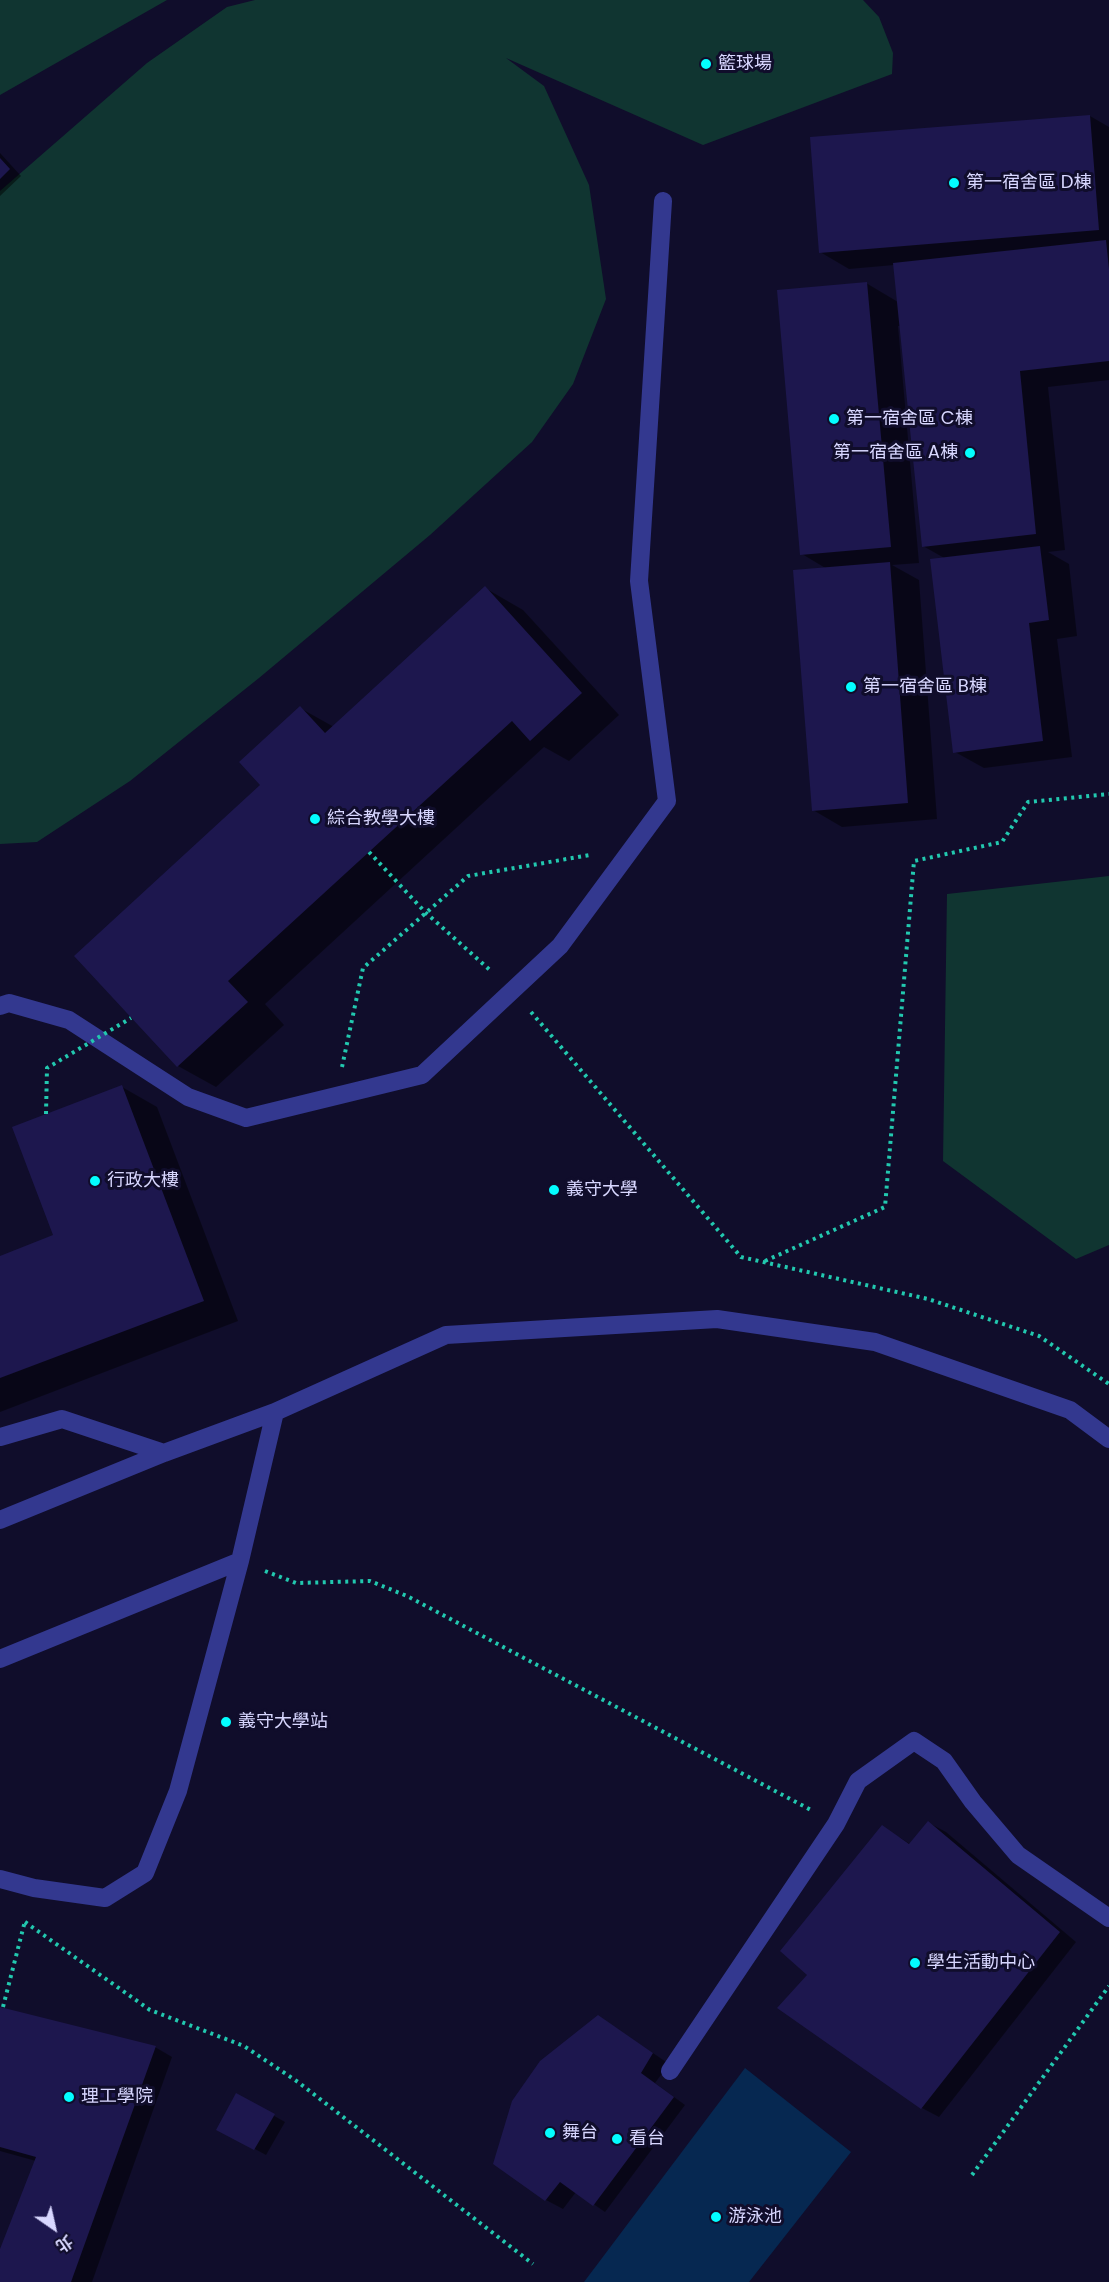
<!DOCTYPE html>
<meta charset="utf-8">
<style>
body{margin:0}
#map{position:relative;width:1109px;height:2282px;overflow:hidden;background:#100d2b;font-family:Poppins,"Noto Sans TC",sans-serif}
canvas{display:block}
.north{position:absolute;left:24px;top:2198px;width:60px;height:60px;-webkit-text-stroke:4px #100d2b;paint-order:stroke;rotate:146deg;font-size:16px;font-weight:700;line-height:24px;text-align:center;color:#d8d7ff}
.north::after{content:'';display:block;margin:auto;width:21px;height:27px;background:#d8d7ff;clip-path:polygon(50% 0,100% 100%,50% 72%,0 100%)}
</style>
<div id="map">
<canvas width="1109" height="2282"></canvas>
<div class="north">北</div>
</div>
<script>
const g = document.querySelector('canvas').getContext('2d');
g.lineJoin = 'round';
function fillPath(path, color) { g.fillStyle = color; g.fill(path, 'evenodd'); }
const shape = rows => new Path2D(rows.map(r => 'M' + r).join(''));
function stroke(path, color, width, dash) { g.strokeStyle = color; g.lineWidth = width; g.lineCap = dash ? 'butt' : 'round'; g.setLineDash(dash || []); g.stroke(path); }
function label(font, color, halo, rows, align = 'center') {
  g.font = font + ' Poppins,"Noto Sans TC",sans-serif'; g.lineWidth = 6; g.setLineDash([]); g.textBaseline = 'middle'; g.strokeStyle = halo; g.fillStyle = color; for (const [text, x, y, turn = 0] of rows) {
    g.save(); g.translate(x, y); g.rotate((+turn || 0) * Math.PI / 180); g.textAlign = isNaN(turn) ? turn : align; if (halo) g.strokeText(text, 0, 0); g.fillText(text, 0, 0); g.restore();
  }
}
const green = shape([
 [0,0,167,0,0,95],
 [255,0,863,0,879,17,893,53,892,74,703,145,506,58,544,86,589,185,606,299,573,384,532,442,430,535,259,678,130,781,37,842,0,844,0,191,147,63,227,7],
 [1109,876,1109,1245,1076,1259,943,1161,947,894]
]);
const water = shape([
 [745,2068,851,2152,749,2282,584,2282]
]);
const shadow = shape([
 [1090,116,1109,127,1109,380,1048,387,1065,550,1048,552,1069,564,1077,636,1057,639,1072,757,984,768,955,752,946,559,923,546,901,326,898,326,919,563,892,565,919,580,937,819,842,827,813,810,827,569,802,554,866,283,898,302,894,265,849,269,820,252],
 [0,153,21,176,0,196],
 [485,588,523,610,619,715,569,761,544,747,265,1004,284,1025,216,1087,178,1066,263,785,300,708,334,727],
 [122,1087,157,1107,238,1321,0,1412,0,1257,55,1236],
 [929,1823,946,1832,1076,1942,939,2117,922,2108,810,1974,899,1837,910,1844],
 [0,2008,155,2047,172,2057,92,2282,0,2282,0,2253,36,2161,0,2151],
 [615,2027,669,2064,655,2083,685,2105,605,2212,576,2192,563,2209,546,2200],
 [237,2095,285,2122,266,2155,218,2129]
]);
const building = shape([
 [1090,115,1099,230,819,253,810,137],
 [0,158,10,169,0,179],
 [1106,240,1109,269,1109,361,1020,371,1036,534,922,547,893,263],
 [867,282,891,547,800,555,777,290],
 [1040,546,1049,620,1029,623,1043,741,953,753,930,559],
 [890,562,908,803,812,811,793,570],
 [485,586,582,693,530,741,512,721,228,981,248,1002,177,1067,74,956,260,785,239,762,300,706,325,733],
 [122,1085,204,1301,0,1378,0,1256,53,1235,12,1127],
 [928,1821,1060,1932,921,2109,777,2008,807,1975,780,1951,882,1825,909,1844],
 [0,2007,156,2046,71,2282,0,2282,0,2249,36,2157,0,2147],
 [598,2015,653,2053,641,2073,674,2097,593,2206,560,2182,545,2201,493,2164,512,2101,540,2061],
 [236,2093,275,2114,254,2150,216,2130]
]);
const path = shape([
 [369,852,426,913,492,972],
 [531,1012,741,1257,928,1299,1039,1336,1109,1384],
 [342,1067,363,968,468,876,590,855],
 [765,1261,885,1207,914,861,1002,842,1028,802,1109,794],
 [265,1571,296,1583,370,1581,407,1596,811,1810],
 [25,1922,150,2010,244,2046,298,2082,533,2264],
 [3,2007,25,1921],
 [972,2175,1109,1986]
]);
const minor = shape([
 [0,1006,9,1003,69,1020,188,1097,246,1118,422,1075,560,946,667,801,639,581,663,201],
 [0,1437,62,1419,164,1453],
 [0,1520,164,1453,275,1412],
 [0,1659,240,1561],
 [0,1879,34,1888,105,1898,145,1873,178,1791,240,1561,275,1412,446,1335,717,1319,875,1342,1070,1410,1109,1439],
 [670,2071,836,1824,858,1781,914,1741,944,1761,973,1802,1018,1855,1109,1918]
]);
const pathBridge = shape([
 [46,1114,47,1068,131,1018]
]);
const markers = [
 [706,64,6,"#03fdff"],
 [954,183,6,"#03fdff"],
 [834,419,6,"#03fdff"],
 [970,453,6,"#03fdff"],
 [851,687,6,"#03fdff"],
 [315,819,6,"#03fdff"],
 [95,1181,6,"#03fdff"],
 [554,1190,6,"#03fdff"],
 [226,1722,6,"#03fdff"],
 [915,1963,6,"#03fdff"],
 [69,2097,6,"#03fdff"],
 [550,2133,6,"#03fdff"],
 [617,2139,6,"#03fdff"],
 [716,2217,6,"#03fdff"]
];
const poiNames = [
 ["籃球場",718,64],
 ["第一宿舍區 D棟",966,183],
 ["第一宿舍區 C棟",846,419],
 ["第一宿舍區 A棟",958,453,"right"],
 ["第一宿舍區 B棟",863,687],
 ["綜合教學大樓",327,819],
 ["行政大樓",107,1181],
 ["義守大學",566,1190],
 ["義守大學站",238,1722],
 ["學生活動中心",927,1963],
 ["理工學院",81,2097],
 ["舞台",562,2133],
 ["看台",629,2139],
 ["游泳池",728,2217]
];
fillPath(green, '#103531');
fillPath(water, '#062851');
fillPath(shadow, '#0007');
fillPath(building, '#1d174e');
stroke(path, '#22c8af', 4, [3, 4.5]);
stroke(minor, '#33388f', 18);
stroke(pathBridge, '#22c8af', 4, [3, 4.5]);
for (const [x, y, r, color] of markers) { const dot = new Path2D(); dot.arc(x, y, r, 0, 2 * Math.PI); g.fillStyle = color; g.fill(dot); stroke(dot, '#100d2b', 2); }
label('18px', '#d8d7ff', '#100d2b', poiNames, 'left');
</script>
